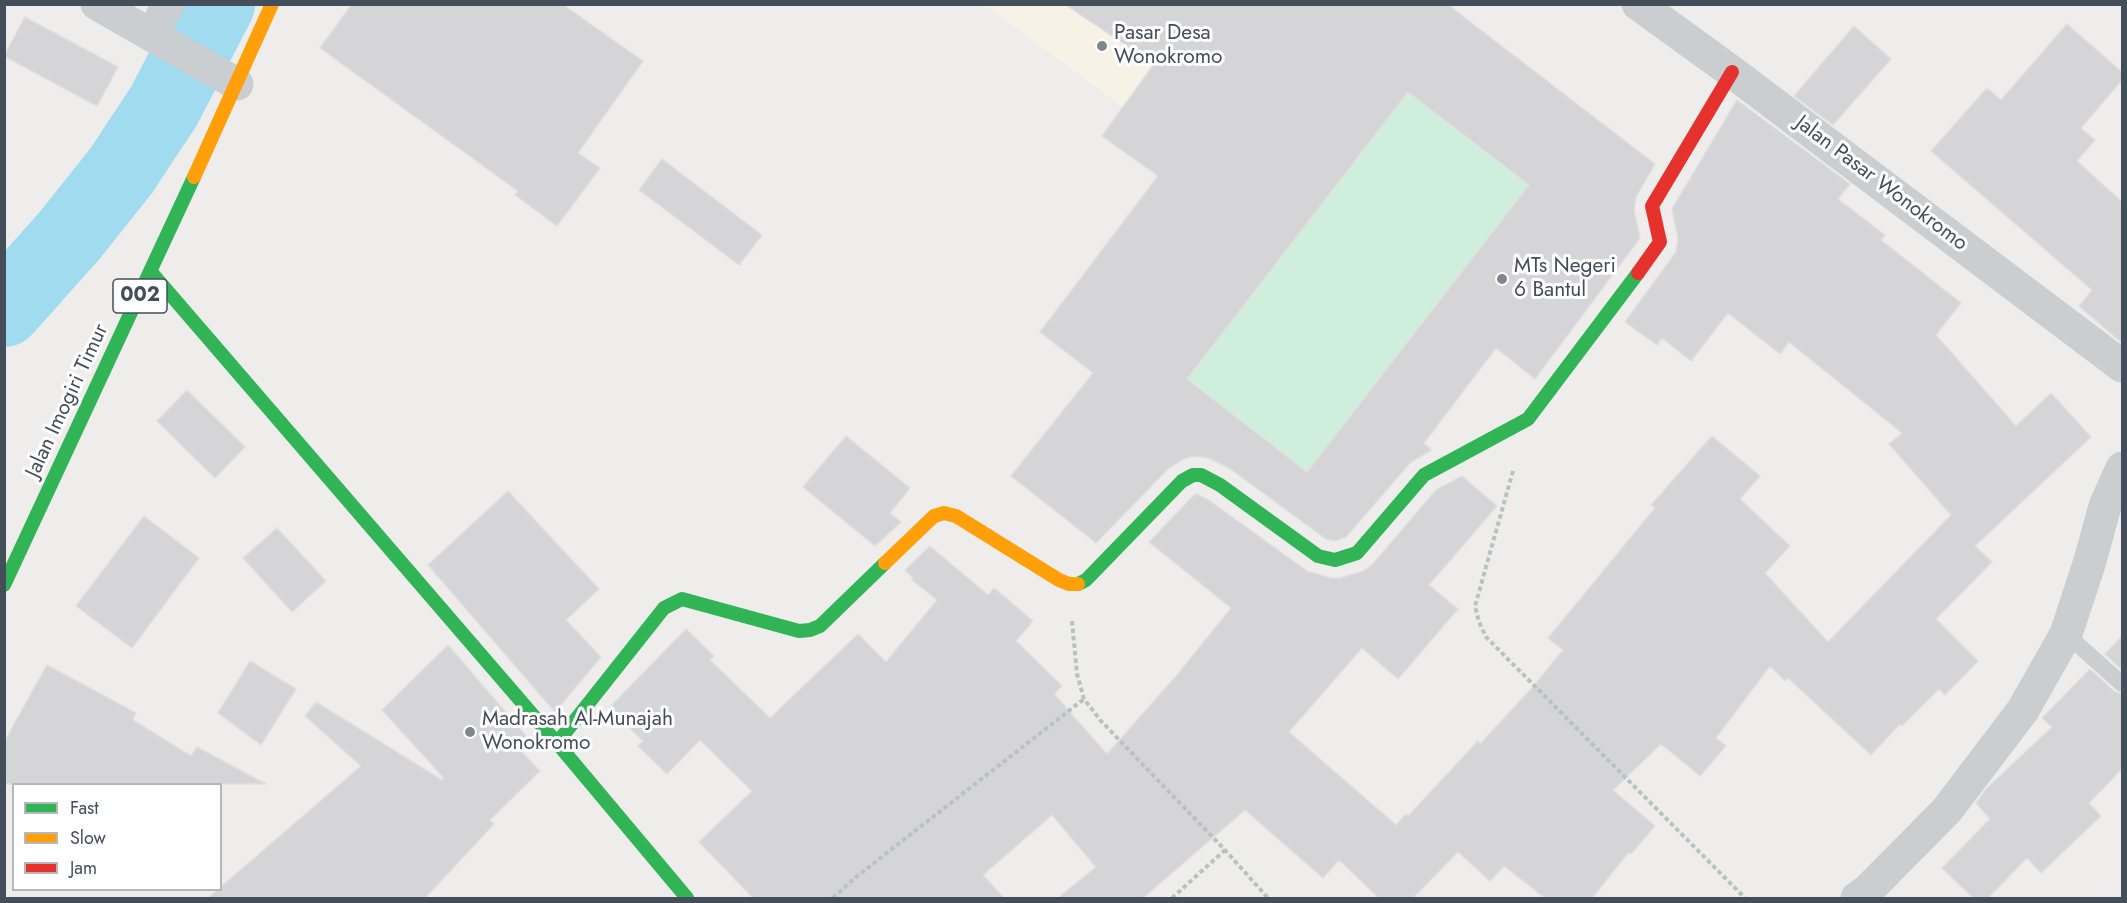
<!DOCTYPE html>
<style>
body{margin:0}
#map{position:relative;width:2127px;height:903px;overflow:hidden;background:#eeedec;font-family:Jost,sans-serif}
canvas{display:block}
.frame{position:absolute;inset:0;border:6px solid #434e5a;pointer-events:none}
.legend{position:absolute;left:12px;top:783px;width:210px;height:108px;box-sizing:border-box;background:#fff;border:2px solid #b4b8bd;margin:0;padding:8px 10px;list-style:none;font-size:18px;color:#434e5a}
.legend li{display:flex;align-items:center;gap:12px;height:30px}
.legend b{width:30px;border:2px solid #b4b8bd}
</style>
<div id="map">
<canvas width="2127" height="903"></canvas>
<div class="frame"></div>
<ul class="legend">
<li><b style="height:8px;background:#30b455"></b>Fast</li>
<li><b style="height:8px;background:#ff9f0a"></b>Slow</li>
<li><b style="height:8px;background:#e5322d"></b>Jam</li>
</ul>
</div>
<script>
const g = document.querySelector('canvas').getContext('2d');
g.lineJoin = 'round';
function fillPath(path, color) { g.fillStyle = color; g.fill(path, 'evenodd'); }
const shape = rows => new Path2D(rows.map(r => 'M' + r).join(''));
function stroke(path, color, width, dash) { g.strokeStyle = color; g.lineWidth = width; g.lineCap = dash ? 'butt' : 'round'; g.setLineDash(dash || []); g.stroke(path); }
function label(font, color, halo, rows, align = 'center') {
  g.font = font + ' Jost,sans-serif'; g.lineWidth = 6; g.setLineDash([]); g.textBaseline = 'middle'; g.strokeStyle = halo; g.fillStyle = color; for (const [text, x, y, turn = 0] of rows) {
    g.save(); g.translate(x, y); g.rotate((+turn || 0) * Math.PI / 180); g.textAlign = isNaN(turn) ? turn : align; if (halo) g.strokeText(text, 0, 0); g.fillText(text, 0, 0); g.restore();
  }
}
const commercial = shape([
 [985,5,1274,5,1174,27,1127,110]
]);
const green = shape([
 [1408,92,1529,185,1307,472,1187,379]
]);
const river = shape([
 [4,309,70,235,121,171,164,106,217,4]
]);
const building = shape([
 [352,4,562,4,643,61,578,153,600,168,557,226,515,195,518,191,320,48,352,4],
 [1064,4,1447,4,1655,164,1636,197,1634,210,1640,238,1535,379,1496,348,1424,443,1431,450,1410,463,1346,537,1334,541,1326,539,1229,468,1209,458,1193,456,1184,459,1169,468,1096,543,1011,476,1093,373,1040,332,1158,176,1102,136,1154,64,1064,4],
 [1408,92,1529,185,1307,472,1187,379,1408,92],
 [25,17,118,67,97,106,4,56,25,17],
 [2067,24,2122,72,2122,80,2081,128,2095,140,2077,161,2122,202,2122,343,2079,306,2092,290,1931,151,1987,88,2001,100,2067,24],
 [1854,26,1891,59,1833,125,1794,96,1854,26],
 [1737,100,1850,184,1838,199,1885,235,1881,240,1961,303,1936,335,2016,426,2051,393,2091,437,1975,546,1992,562,1936,619,1978,661,1945,695,1939,689,1902,726,1900,724,1871,755,1788,678,1785,681,1770,666,1716,738,1726,746,1700,776,1661,744,1613,790,1655,826,1631,854,1629,852,1592,898,1545,898,1504,866,1490,881,1458,852,1413,898,1379,898,1339,860,1323,878,1245,810,1143,898,1058,898,1096,867,1052,815,983,875,1004,898,753,898,699,842,752,791,700,740,667,774,638,746,643,741,609,708,686,629,714,656,710,660,770,718,858,634,886,662,937,600,912,580,913,578,905,570,930,546,988,595,994,588,1033,621,1016,641,1062,686,1054,694,1107,754,1177,675,1231,608,1149,542,1193,496,1197,494,1210,501,1307,571,1331,578,1340,578,1363,571,1371,566,1436,490,1462,476,1497,506,1429,585,1458,609,1398,679,1362,648,1289,732,1396,825,1406,814,1408,816,1478,741,1480,744,1531,689,1563,650,1548,638,1655,508,1651,505,1712,436,1760,476,1740,499,1790,546,1765,573,1828,642,1951,515,1889,444,1902,433,1789,342,1780,354,1728,313,1691,361,1662,338,1657,345,1625,322,1676,252,1678,238,1672,209,1737,100],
 [662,159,762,235,739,265,639,190,662,159],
 [187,390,245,447,215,478,157,421,187,390],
 [846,436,910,488,890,513,901,522,875,546,803,487,846,436],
 [508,491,599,589,566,620,601,657,555,712,428,565,508,491],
 [144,516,199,558,132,648,76,606,144,516],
 [277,528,326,581,292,612,243,558,277,528],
 [2122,636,2122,670,2105,654,2122,636],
 [448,645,528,738,518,748,540,771,490,820,494,824,425,898,208,898,361,766,305,716,316,702,442,780,444,778,382,710,448,645],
 [250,661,296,689,261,745,218,713,250,661],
 [47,665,136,713,133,720,191,756,197,747,266,784,4,784,4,742,47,665],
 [2090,669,2115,692,2122,694,2122,769,2089,803,2101,816,2041,873,2027,858,1988,898,1973,898,1942,868,1990,819,1976,803,1986,789,2052,727,2042,718,2090,669]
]);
const path = shape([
 [1513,471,1475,606,1479,622,1486,637,1745,898],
 [1072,621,1077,674,1084,699,1101,721,1225,850,1268,898],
 [833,898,856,877,1084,699],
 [1172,898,1225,850]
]);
const lane = shape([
 [2066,634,2122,684]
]);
const street = shape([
 [97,4,237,84],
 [1638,4,1732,72,2122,366],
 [153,36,168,4],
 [1857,898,1867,891,1947,810,2023,710,2066,634,2090,561,2105,506,2122,468]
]);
const fast = shape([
 [151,272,557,743,687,898],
 [1078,584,1086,580,1182,481,1193,475,1201,475,1220,485,1318,556,1335,560,1357,553,1424,475,1528,419,1638,273],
 [4,585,194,177],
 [557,743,664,608,682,599,799,631,810,630,820,626,885,563]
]);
const slow = shape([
 [194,177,272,4],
 [885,563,934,516,944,513,956,516,1059,580,1069,584,1078,584]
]);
const jam = shape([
 [1638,273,1660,242,1652,206,1732,72]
]);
const markers = [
 [1102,46,6,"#7f868d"],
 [1502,279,6,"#7f868d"],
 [470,732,6,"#7f868d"]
];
const shields = [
 [140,296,54]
];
const shieldNames = [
 ["002",140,296]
];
const poiNames = [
 ["Pasar Desa",1114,34],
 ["Wonokromo",1114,58],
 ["MTs Negeri",1514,267],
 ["6 Bantul",1514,291],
 ["Madrasah Al-Munajah",482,720],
 ["Wonokromo",482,744]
];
const streetNames = [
 ["Jalan Pasar Wonokromo",1881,184,37],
 ["Jalan Imogiri Timur",68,401,-65]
];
fillPath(commercial, '#f6f2e6');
fillPath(green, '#cfefdc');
stroke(river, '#a1dbef', 76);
fillPath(building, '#d5d5d7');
stroke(building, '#dfdfdf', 1.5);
stroke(path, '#b7c3c1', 4, [4.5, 3]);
stroke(lane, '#caced1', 16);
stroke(street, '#caced1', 33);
stroke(fast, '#30b455', 14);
stroke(slow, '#ff9f0a', 14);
stroke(jam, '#e5322d', 14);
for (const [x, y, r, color] of markers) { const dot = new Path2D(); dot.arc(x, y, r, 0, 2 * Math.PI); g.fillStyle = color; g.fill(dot); stroke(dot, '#fff', 2); }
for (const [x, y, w] of shields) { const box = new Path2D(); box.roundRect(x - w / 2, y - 17, w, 34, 4.5); g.fillStyle = '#fff'; g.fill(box); stroke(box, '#434e5a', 1.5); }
label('bold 20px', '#434e5a', null, shieldNames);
label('21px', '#434e5a', '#fff', poiNames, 'left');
label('21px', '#434e5a', '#fff', streetNames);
</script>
